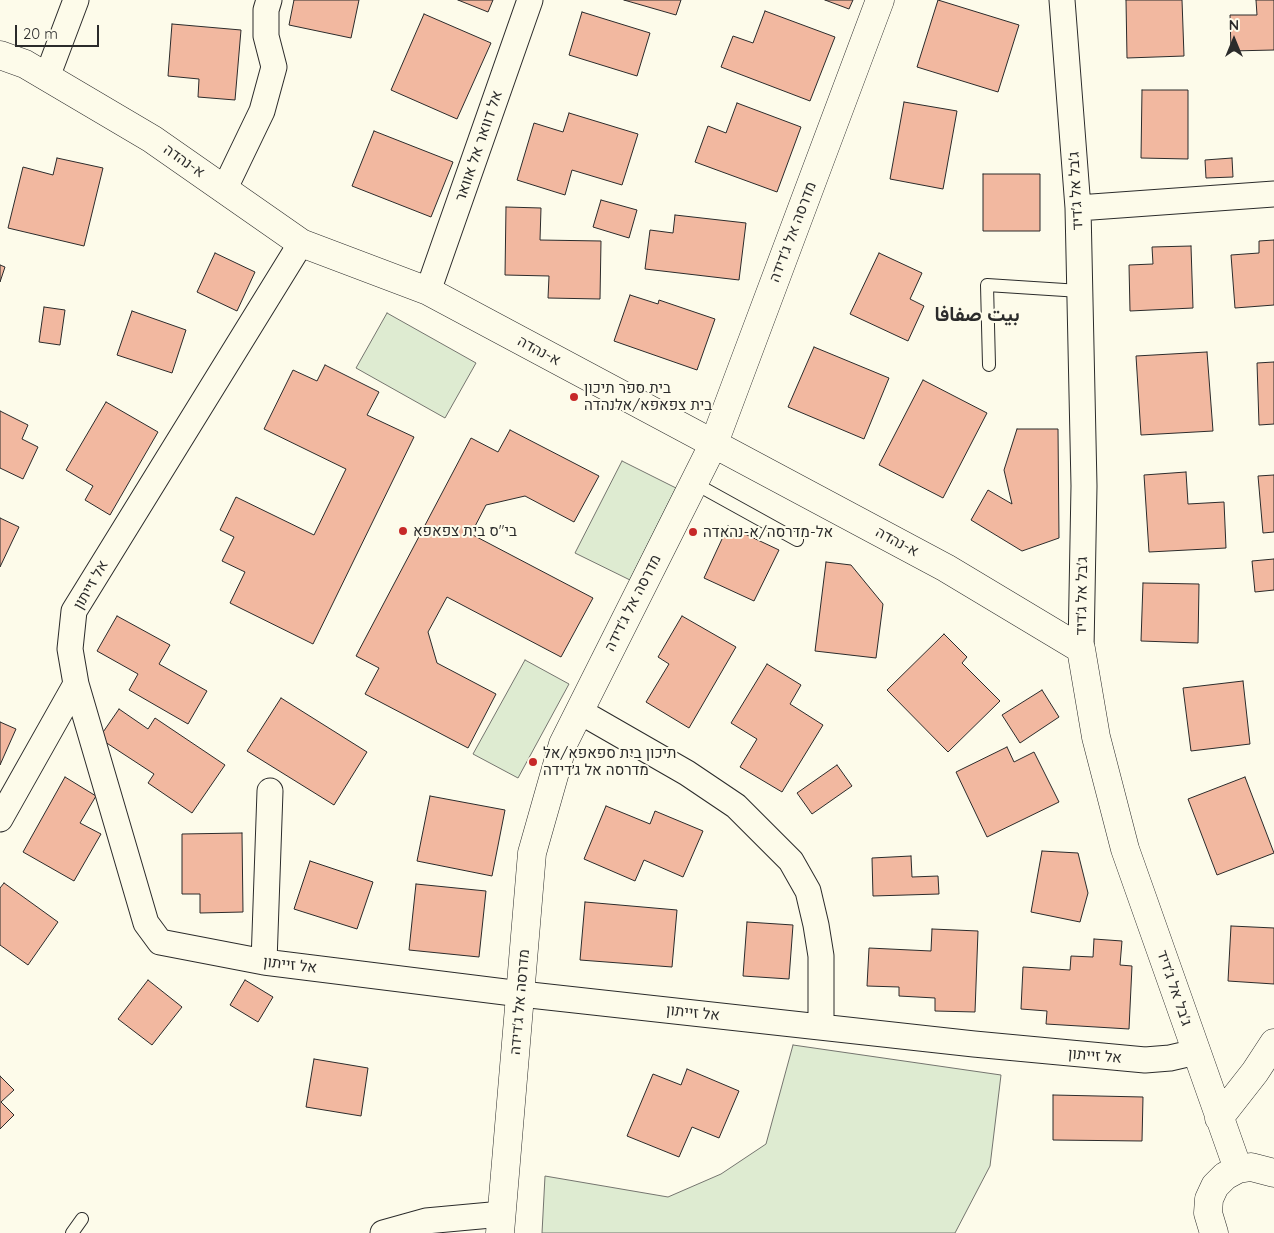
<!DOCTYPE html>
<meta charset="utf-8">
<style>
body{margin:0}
#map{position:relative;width:1274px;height:1233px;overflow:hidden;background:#fdfbea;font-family:Quicksand,sans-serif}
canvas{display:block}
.north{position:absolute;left:1209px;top:15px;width:50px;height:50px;-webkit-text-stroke:4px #fdfbea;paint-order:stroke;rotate:0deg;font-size:14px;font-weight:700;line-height:20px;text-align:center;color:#2b2b2b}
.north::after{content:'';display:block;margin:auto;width:18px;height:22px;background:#2b2b2b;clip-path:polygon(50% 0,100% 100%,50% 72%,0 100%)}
.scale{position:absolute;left:15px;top:25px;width:84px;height:22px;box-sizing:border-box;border:2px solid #2b2b2b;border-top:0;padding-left:6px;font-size:15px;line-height:18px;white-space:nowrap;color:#2b2b2b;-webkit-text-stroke:4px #fdfbea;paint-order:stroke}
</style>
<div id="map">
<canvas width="1274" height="1233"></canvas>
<div class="north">N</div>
<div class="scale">20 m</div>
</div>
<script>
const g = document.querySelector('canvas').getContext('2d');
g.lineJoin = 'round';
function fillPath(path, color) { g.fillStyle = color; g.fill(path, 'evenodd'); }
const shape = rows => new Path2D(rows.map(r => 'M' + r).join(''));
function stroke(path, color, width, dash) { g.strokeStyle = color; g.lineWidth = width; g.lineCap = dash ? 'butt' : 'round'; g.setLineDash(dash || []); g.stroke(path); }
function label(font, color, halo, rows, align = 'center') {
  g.font = font + ' Quicksand,Vazirmatn,Heebo,sans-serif'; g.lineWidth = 4; g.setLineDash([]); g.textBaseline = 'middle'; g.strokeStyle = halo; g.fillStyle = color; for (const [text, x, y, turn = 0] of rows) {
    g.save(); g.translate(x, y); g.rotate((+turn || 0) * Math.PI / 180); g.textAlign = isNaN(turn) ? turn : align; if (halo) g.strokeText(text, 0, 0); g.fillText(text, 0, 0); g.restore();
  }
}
const green = shape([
 [387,313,476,363,445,418,356,368,387,313],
 [622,461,676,488,630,580,575,553,622,461],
 [525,660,569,684,518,778,473,754,525,660],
 [793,1045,1001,1075,990,1166,955,1233,542,1233,545,1176,668,1197,721,1174,766,1144,793,1045]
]);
const building = shape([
 [294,0,359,0,351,38,289,25,294,0],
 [458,0,493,0,488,12,458,0],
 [624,0,681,0,676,15,624,0],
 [825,0,853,0,849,9,825,0],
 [938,0,1019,25,998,92,917,67,938,0],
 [1126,0,1182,0,1184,56,1127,58,1126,0],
 [1256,0,1274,0,1274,50,1231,51,1230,15,1257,15,1256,0],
 [765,11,835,37,810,101,721,67,733,36,753,43,765,11],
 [582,12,650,33,637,76,569,55,582,12],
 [424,14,491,43,457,119,391,90,424,14],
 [172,24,241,30,235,100,198,97,199,79,168,76,172,24],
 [1142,90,1188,90,1188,159,1141,158,1142,90],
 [904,102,957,111,943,189,890,179,904,102],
 [737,103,801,127,777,192,695,162,708,126,726,133,737,103],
 [569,113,638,134,622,185,572,170,565,195,517,180,534,123,563,132,569,113],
 [374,131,453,162,431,217,352,186,374,131],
 [57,158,103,168,84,246,8,228,23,167,53,175,57,158],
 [1232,158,1233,177,1206,178,1205,160,1232,158],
 [983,174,1040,174,1040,231,983,231,983,174],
 [601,200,637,210,629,238,593,227,601,200],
 [506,207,541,208,540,240,601,241,600,299,548,298,549,276,505,275,506,207],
 [675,215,746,223,739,280,645,269,650,230,673,233,675,215],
 [1274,240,1274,305,1235,308,1231,255,1259,253,1259,241,1274,240],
 [1191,246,1193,308,1130,311,1129,265,1153,264,1152,247,1191,246],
 [215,253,255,272,237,311,197,292,215,253],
 [879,253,922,273,910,299,924,306,908,341,850,314,879,253],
 [0,265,5,267,0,282,0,265],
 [630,295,658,304,659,300,715,319,697,370,614,341,630,295],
 [44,307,65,310,60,345,39,342,44,307],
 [132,311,186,330,172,373,117,355,132,311],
 [814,347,889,378,864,439,788,407,814,347],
 [1207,352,1213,431,1141,435,1136,356,1207,352],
 [1274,362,1274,424,1259,425,1257,363,1274,362],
 [325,365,379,392,367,415,414,437,313,644,230,603,245,572,222,561,234,537,220,530,236,497,314,535,346,469,264,429,293,370,317,381,325,365],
 [923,380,987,413,943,498,879,465,923,380],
 [106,402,158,432,110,515,85,500,93,486,66,470,106,402],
 [0,411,28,425,22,439,38,447,23,479,0,468,0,411],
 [1017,429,1058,429,1059,538,1022,551,971,520,988,490,1012,504,1004,470,1017,429],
 [510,430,599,476,574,522,525,496,486,505,471,534,593,598,561,657,447,597,428,632,437,663,496,694,468,748,365,694,379,668,356,656,471,438,498,452,510,430],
 [1186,472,1188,504,1224,502,1226,548,1149,552,1144,475,1186,472],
 [1274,475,1274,532,1263,533,1258,476,1274,475],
 [0,518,19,527,0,567,0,518],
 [728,526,779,550,754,601,704,578,728,526],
 [1274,559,1274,590,1255,592,1252,561,1274,559],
 [826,562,851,565,883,604,876,658,815,651,826,562],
 [1143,583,1199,584,1198,643,1141,641,1143,583],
 [117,616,170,645,159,664,207,691,188,724,129,690,138,674,97,651,117,616],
 [682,616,736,647,689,728,646,702,669,664,658,657,682,616],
 [944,634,967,657,962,663,1000,701,948,752,887,690,944,634],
 [767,664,801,685,790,704,823,725,782,792,740,767,757,739,731,723,767,664],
 [1243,681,1250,744,1191,751,1183,688,1243,681],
 [1042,690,1059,717,1020,743,1002,715,1042,690],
 [281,698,367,752,334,805,247,751,281,698],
 [119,709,148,729,155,718,225,765,192,813,148,783,154,774,99,738,119,709],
 [0,722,16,729,0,765,0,722],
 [1007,747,1014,762,1034,752,1059,802,987,837,956,772,1007,747],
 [837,765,852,786,812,814,797,793,837,765],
 [65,777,96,796,80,823,101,834,74,881,23,852,65,777],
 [1245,777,1274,853,1217,875,1188,799,1245,777],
 [430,796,505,810,492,876,417,861,430,796],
 [606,806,650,824,655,811,703,831,683,877,644,860,635,881,584,859,606,806],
 [242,833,243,912,200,913,200,894,182,894,182,834,242,833],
 [1042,851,1078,853,1088,893,1080,922,1031,912,1042,851],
 [911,856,912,877,938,876,939,894,873,896,872,858,911,856],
 [310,861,373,882,357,929,294,909,310,861],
 [4,883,58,922,28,965,0,945,0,888,4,883],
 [416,884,486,891,479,957,409,950,416,884],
 [585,902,677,910,672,967,580,960,585,902],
 [747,922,793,925,789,979,743,976,747,922],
 [1231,926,1274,928,1274,984,1228,981,1231,926],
 [932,929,978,931,975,1012,935,1011,935,998,899,996,899,987,867,986,869,948,931,951,932,929],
 [1094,939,1122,941,1120,965,1132,966,1129,1029,1046,1024,1047,1011,1021,1009,1023,967,1070,970,1071,956,1093,957,1094,939],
 [148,980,182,1007,152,1045,118,1019,148,980],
 [245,980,273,997,258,1022,230,1005,245,980],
 [314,1059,368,1068,361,1116,306,1107,314,1059],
 [687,1069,739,1091,719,1138,692,1127,679,1157,627,1136,653,1074,681,1085,687,1069],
 [0,1076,14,1090,1,1102,14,1115,0,1129,0,1076],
 [1053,1095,1143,1097,1142,1141,1053,1140,1053,1095]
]);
const service = shape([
 [989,365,987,285,1080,291],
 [694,483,797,540],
 [72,1233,82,1219]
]);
const minor = shape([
 [1062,0,1078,208,1084,486,1081,649],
 [47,77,76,0],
 [224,190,262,111,274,67,266,36,266,10,269,0],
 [1078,208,1274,194],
 [301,243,74,611,70,649,76,684,146,923,160,942,264,962,521,994,974,1044,1145,1060,1170,1058,1196,1052],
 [428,291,530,0],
 [579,711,687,773,736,806,791,861,808,891,816,925,821,956,821,1027],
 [0,819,76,684],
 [264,962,270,791],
 [383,1233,426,1221,502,1214]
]);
const tertiary = shape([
 [0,55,25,64,152,139,301,243,428,291,946,568,1081,649,1096,737,1125,849,1238,1169],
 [1219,1118,1255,1072,1274,1043],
 [500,1233,532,853,563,744,714,443,880,0],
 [1214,1233,1208,1213,1209,1199,1215,1186,1225,1176,1238,1169,1251,1167,1274,1173]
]);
const markers = [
 [574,397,5,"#c62828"],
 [403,531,5,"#c62828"],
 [693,532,5,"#c62828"],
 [533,762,5,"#c62828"]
];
const streetNames = [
 ["אל דוואר אל אוואר",479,146,-71],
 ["א-נהדה",184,161,35],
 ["ג'בל אל ג'דיד",1076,191,-93],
 ["מדרסה אל ג'דידה",793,232,-69],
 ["א-נהדה",539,351,28],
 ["א-נהדה",897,542,28],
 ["אל זייתון",91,585,-60],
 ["ג'בל אל ג'דיד",1082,596,-89],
 ["מדרסה אל ג'דידה",633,603,-63],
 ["אל זייתון",290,965,7],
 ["ג'בל אל ג'דיד",1174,988,71],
 ["מדרסה אל ג'דידה",520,1002,-85],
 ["אל זייתון",693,1013,6],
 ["אל זייתון",1095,1056,5]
];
const poiNames = [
 ["בית ספר תיכון",584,388],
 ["בית צפאפא/אלנהדה",584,405],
 ["בי\"ס בית צפאפא",413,531],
 ["אל-מדרסה/א-נהאדה",703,532],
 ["תיכון בית ספאפא/אל",543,753],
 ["מדרסה אל ג׳דידה",543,770]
];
const districtNames = [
 ["بيت صفافا",977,315]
];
fillPath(green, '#deebd1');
stroke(green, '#74746e', 1);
fillPath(building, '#f2b8a0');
stroke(building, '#2b2b2b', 1);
stroke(service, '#2b2b2b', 14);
stroke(minor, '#2b2b2b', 27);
stroke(tertiary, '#2b2b2b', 29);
stroke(service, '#fdfbea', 12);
stroke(minor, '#fdfbea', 25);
stroke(tertiary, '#fdfbea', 28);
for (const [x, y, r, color] of markers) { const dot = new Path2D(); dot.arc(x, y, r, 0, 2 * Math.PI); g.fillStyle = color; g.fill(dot); stroke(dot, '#fdfbea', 2); }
label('15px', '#2b2b2b', '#fdfbea', streetNames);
label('15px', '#2b2b2b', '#fdfbea', poiNames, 'left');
label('bold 20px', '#2b2b2b', '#fdfbea', districtNames);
</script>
